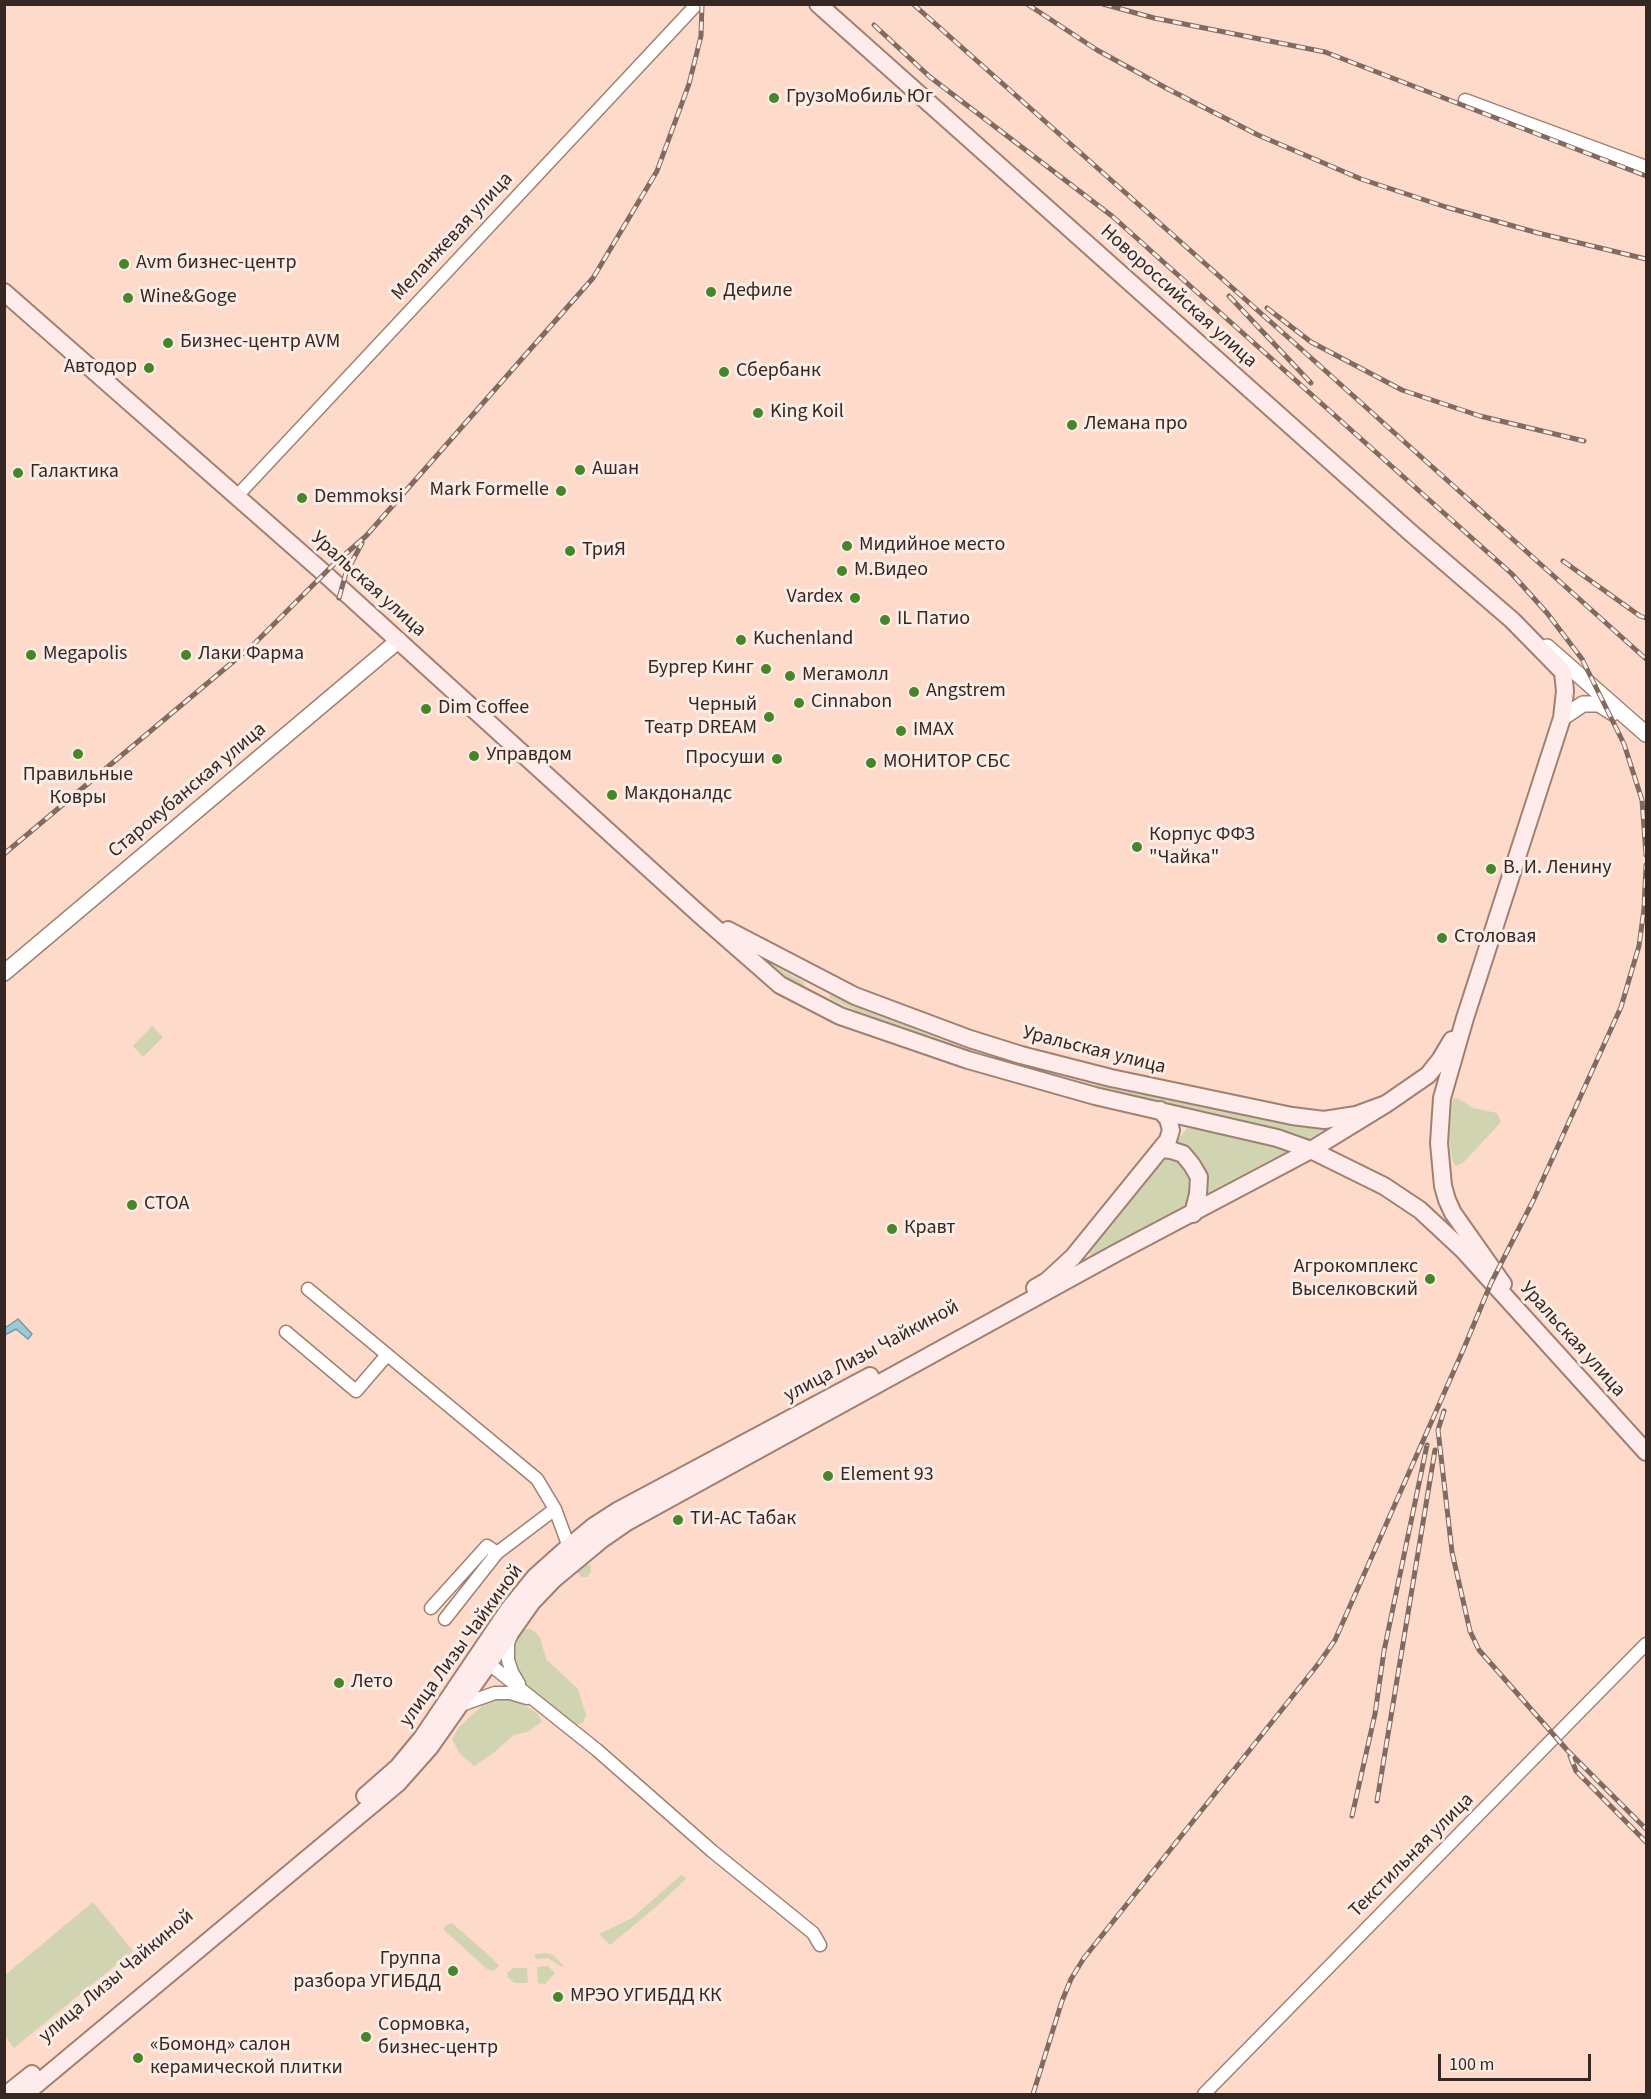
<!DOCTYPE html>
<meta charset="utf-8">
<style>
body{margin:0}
#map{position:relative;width:1651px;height:2099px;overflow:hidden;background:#fedaca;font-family:"Source Sans 3",sans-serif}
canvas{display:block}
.frame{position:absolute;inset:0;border:6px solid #352822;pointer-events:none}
.scale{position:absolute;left:1438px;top:2054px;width:153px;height:27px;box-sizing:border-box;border:3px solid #352822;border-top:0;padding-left:8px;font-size:18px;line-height:21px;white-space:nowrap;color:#352822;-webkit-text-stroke:4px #fbece6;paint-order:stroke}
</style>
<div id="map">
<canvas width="1651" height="2099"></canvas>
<div class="frame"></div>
<div class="scale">100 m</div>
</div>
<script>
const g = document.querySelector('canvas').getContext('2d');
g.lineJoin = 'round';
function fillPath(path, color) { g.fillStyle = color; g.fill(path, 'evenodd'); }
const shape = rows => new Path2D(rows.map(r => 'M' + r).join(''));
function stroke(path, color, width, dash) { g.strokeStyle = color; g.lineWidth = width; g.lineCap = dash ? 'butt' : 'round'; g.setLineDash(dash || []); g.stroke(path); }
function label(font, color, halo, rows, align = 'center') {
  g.font = font + ' "Source Sans 3",sans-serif'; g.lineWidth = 6; g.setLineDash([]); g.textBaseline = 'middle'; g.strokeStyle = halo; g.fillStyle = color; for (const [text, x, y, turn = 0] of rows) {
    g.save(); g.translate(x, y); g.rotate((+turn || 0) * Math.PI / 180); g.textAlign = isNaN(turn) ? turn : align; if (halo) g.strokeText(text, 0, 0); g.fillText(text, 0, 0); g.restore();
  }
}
const green = shape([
 [762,959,802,981,805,984,801,987,794,986],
 [830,995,939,1039,1012,1064,1017,1068,871,1018,829,998],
 [152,1026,163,1037,143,1057,133,1046],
 [1043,1074,1285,1124,1325,1129,1307,1140,1258,1125,1042,1078],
 [1453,1098,1459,1099,1473,1108,1497,1113,1501,1122,1463,1163,1456,1166,1452,1160,1449,1138],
 [1189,1126,1291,1149,1204,1195,1174,1144],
 [1165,1154,1178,1157,1194,1178,1192,1193,1186,1206,1094,1255,1090,1255,1088,1252],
 [586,1563,591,1566,591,1572,587,1577,582,1577,576,1571],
 [522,1629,531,1629,540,1637,546,1659,578,1689,586,1715,583,1723,574,1725,520,1679,513,1659,514,1644,517,1631],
 [514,1699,537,1713,542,1722,527,1732,514,1735,492,1754,474,1766,460,1754,452,1739,459,1727,484,1704,496,1700],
 [681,1875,687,1878,656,1907,610,1945,599,1934,632,1918],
 [93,1902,133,1951,14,2048,5,2036,5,1975],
 [452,1923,493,1959,499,1966,493,1971,487,1969,444,1930,445,1926],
 [545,1953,553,1955,563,1965,562,1967,548,1958,536,1959,534,1955],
 [548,1966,555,1973,545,1984,538,1983,537,1967],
 [513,1968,527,1968,528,1983,514,1983,508,1977,507,1973]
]);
const water = shape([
 [18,1319,32,1334,28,1339,16,1329,5,1335,5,1328,18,1319]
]);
const minor = shape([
 [1465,100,1646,167],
 [237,496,697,4],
 [308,1289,537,1479,555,1509,569,1547],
 [286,1332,356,1391,387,1355],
 [431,1608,487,1546,497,1553,555,1509],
 [445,1619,497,1553],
 [511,1636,508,1643,508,1660,512,1672,519,1684],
 [483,1659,597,1750,712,1851,813,1933,820,1945],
 [461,1705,495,1693,510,1693,527,1698],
 [1204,2094,1646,1644]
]);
const tertiary = shape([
 [1547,647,1646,734],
 [1562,718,1583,704,1599,704,1613,713],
 [4,973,399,640]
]);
const secondary = shape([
 [818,4,1411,533,1512,620,1563,672,1565,691,1562,718,1465,1018,1442,1098,1439,1143,1443,1186,1447,1200,1453,1213,1503,1284],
 [4,292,325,574,699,914,780,985,840,1016,968,1060,1095,1096,1277,1138,1311,1150,1384,1186,1420,1210,1463,1250,1646,1452],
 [728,930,855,996,970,1039,1021,1055,1111,1078,1292,1116,1324,1120,1356,1115,1386,1104,1428,1075,1440,1060,1452,1040],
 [1161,1149,1171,1150,1183,1154,1192,1165,1199,1177,1198,1194,1193,1214],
 [1035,1288,1047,1281,1073,1257,1168,1140,1171,1130,1168,1119,1160,1110],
 [365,1796,398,1767,422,1738,509,1609,535,1577,564,1551,594,1526,619,1510,870,1376],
 [7,2094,32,2074],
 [25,2094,398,1783,430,1747,532,1602,554,1579,601,1540,627,1522,1118,1252,1311,1150,1386,1104]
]);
const rail = shape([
 [913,4,1300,348,1646,659],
 [1027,4,1097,50,1166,88,1258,135,1361,179,1446,207,1538,233,1646,259],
 [1103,4,1154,18,1325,52,1646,176],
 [874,25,930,77,1112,216,1512,574,1547,613,1582,659,1624,744,1642,800,1646,855],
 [1229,296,1311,383],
 [1267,308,1311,342,1402,390,1480,416,1584,441],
 [1563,561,1640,616,1646,618],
 [339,598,346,573,362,543],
 [4,854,253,645,334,564,366,536,593,278,657,171,689,84,701,36,702,4],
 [1444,1411,1438,1430,1452,1552,1470,1631,1479,1650,1567,1750,1646,1829],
 [1570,1756,1576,1771,1646,1842],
 [1377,1801,1435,1450],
 [1352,1816,1375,1714,1384,1651,1427,1445],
 [1033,2094,1062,2001,1071,1979,1084,1958,1319,1663,1335,1640,1464,1348,1491,1283,1534,1199,1621,1007,1639,946,1644,909,1646,865]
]);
const markers = [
 [774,98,6,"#458628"],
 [124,264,6,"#458628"],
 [711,292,6,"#458628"],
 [128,298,6,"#458628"],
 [168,343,6,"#458628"],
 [149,368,6,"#458628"],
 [724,372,6,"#458628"],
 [758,413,6,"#458628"],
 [1072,425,6,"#458628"],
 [580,470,6,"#458628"],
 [18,473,6,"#458628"],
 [561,491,6,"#458628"],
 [302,498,6,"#458628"],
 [847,546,6,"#458628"],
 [570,551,6,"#458628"],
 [842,571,6,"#458628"],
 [855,598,6,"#458628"],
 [885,620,6,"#458628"],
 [741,640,6,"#458628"],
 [31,655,6,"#458628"],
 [186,655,6,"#458628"],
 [766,669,6,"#458628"],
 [790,676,6,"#458628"],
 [914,692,6,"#458628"],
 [799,703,6,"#458628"],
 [426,709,6,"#458628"],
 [769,717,6,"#458628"],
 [901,731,6,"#458628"],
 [78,754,6,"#458628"],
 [474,756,6,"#458628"],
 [777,759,6,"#458628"],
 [871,763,6,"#458628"],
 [612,795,6,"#458628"],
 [1137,847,6,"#458628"],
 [1491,869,6,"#458628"],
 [1442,938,6,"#458628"],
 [132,1205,6,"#458628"],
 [892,1229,6,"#458628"],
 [1430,1279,6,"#458628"],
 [828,1476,6,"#458628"],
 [678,1520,6,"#458628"],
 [339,1683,6,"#458628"],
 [453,1971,6,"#458628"],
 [558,1997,6,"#458628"],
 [366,2037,6,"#458628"],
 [138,2058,6,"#458628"]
];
const poiNames = [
 ["ГрузоМобиль Юг",786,98],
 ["Avm бизнес-центр",136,264],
 ["Дефиле",723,292],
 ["Wine&Goge",140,298],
 ["Бизнес-центр AVM",180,343],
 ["Автодор",137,368,"right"],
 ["Сбербанк",736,372],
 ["King Koil",770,413],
 ["Лемана про",1084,425],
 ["Ашан",592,470],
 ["Галактика",30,473],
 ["Mark Formelle",549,491,"right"],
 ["Demmoksi",314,498],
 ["Мидийное место",859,546],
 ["ТриЯ",582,551],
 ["М.Видео",854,571],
 ["Vardex",843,598,"right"],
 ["IL Патио",897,620],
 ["Kuchenland",753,640],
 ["Megapolis",43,655],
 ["Лаки Фарма",198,655],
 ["Бургер Кинг",754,669,"right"],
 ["Мегамолл",802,676],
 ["Angstrem",926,692],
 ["Cinnabon",811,703],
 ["Черный",757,706,"right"],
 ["Театр DREAM",757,729,"right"],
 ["Dim Coffee",438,709],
 ["IMAX",913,731],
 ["Управдом",486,756],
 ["Просуши",765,759,"right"],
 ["МОНИТОР СБС",883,763],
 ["Правильные",78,776,"center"],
 ["Ковры",78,799,"center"],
 ["Макдоналдс",624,795],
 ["Корпус ФФЗ",1149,836],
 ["\"Чайка\"",1149,859],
 ["В. И. Ленину",1503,869],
 ["Столовая",1454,938],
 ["СТОА",144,1205],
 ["Кравт",904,1229],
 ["Агрокомплекс",1418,1268,"right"],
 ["Выселковский",1418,1291,"right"],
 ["Element 93",840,1476],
 ["ТИ-АС Табак",690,1520],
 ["Лето",351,1683],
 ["Группа",441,1960,"right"],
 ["разбора УГИБДД",441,1983,"right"],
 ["МРЭО УГИБДД КК",570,1997],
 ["Сормовка,",378,2026],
 ["бизнес-центр",378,2049],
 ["«Бомонд» салон",150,2046],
 ["керамической плитки",150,2069]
];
const streetNames = [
 ["Меланжевая улица",453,237,-47],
 ["Новороссийская улица",1178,297,42],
 ["Уральская улица",368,585,42],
 ["Старокубанская улица",188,791,-40],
 ["Уральская улица",1094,1051,14],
 ["Уральская улица",1572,1340,48],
 ["улица Лизы Чайкиной",872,1352,-28],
 ["улица Лизы Чайкиной",462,1646,-54],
 ["Текстильная улица",1412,1856,-45],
 ["улица Лизы Чайкиной",117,1977,-40]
];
fillPath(green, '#d1d4b1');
fillPath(water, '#99cad7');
stroke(water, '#7b99a1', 1.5);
stroke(minor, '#a08071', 15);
stroke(tertiary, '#a08071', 18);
stroke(secondary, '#a08071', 20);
stroke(minor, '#fff', 12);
stroke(tertiary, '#fff', 15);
stroke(secondary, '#feebec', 16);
stroke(rail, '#816b61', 5);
stroke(rail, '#fbece6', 3, [9]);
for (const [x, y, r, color] of markers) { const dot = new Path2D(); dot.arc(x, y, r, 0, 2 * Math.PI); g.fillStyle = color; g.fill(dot); stroke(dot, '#fbece6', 2); }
label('20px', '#352822', '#fbece6', poiNames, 'left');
label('20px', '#352822', '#fbece6', streetNames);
</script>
